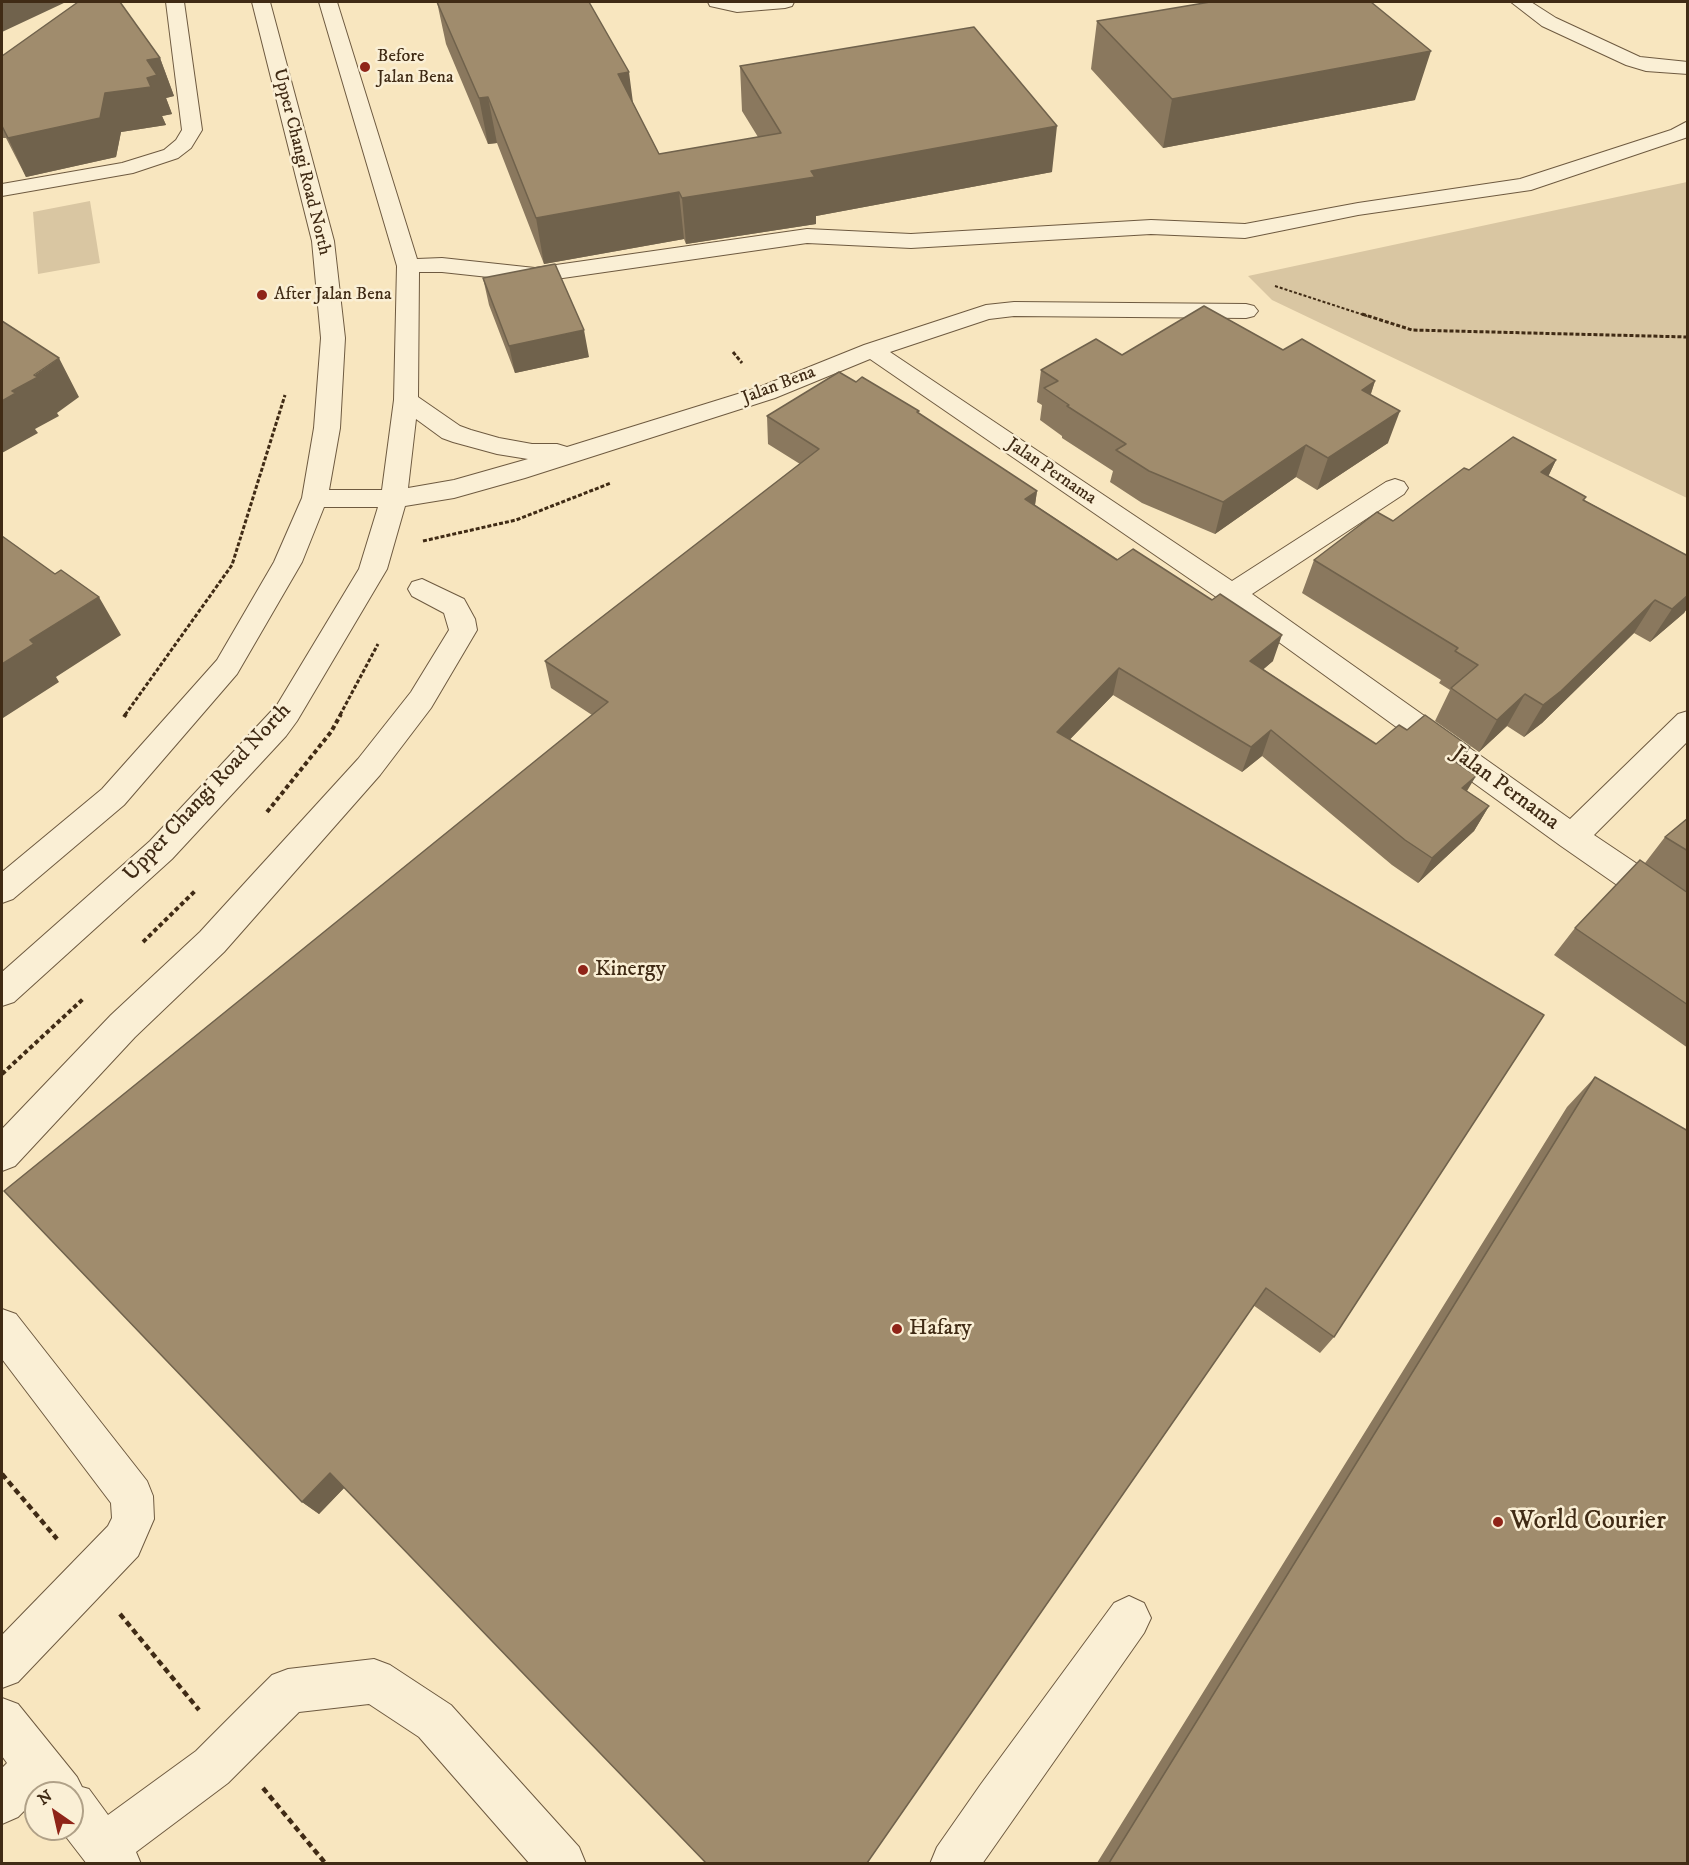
<!DOCTYPE html>
<style>
body{margin:0}
#map{position:relative;width:1689px;height:1865px;overflow:hidden;background:#f8e6bf;font-family:"IM FELL DW Pica",serif}
canvas{display:block}
.frame{position:absolute;inset:0;border:3px solid #402b15;pointer-events:none}
.north{position:absolute;left:24px;top:1781px;width:60px;height:60px;box-sizing:border-box;background:#faefd5;border:2px solid #b0a188;border-radius:50%;rotate:326deg;font-size:16px;font-weight:700;line-height:24px;text-align:center;color:#402b15}
.north::after{content:'';display:block;margin:auto;width:21px;height:27px;background:#8f2418;clip-path:polygon(50% 0,100% 100%,50% 72%,0 100%)}
</style>
<div id="map">
<canvas width="1689" height="1865"></canvas>
<div class="frame"></div>
<div class="north">N</div>
</div>
<script>
const g = document.querySelector('canvas').getContext('2d');
g.lineJoin = 'round';
function fillPath(path, color) { g.fillStyle = color; g.fill(path, 'evenodd'); }
const shape = rows => new Path2D(rows.map(r => 'M' + r).join(''));
function stroke(path, color, width, dash) { g.strokeStyle = color; g.lineWidth = width; g.lineCap = dash ? 'butt' : 'round'; g.setLineDash(dash || []); g.stroke(path); }
function label(font, color, halo, rows, align = 'center') {
  g.font = font + ' "IM FELL DW Pica",serif'; g.lineWidth = 5; g.setLineDash([]); g.textBaseline = 'middle'; g.strokeStyle = halo; g.fillStyle = color; for (const [text, x, y, turn = 0] of rows) {
    g.save(); g.translate(x, y); g.rotate((+turn || 0) * Math.PI / 180); g.textAlign = isNaN(turn) ? turn : align; if (halo) g.strokeText(text, 0, 0); g.fillText(text, 0, 0); g.restore();
  }
}
const green = shape([
 [1687,182,1687,498,1272,300,1248,276],
 [90,201,100,263,38,274,33,212]
]);
const pathFar3 = shape([
 [1275,286,1367,316]
]);
const pathFar2 = shape([
 [1362,314,1412,330,1688,337],
 [733,352,742,363],
 [423,541,516,520,611,483],
 [125,715,232,565,285,395],
 [340,715,378,644]
]);
const pathFar1 = shape([
 [124,717,126,714],
 [267,812,331,732,341,714],
 [143,942,195,891],
 [2,1074,83,999]
]);
const path = shape([
 [2,1474,57,1539],
 [120,1614,199,1710],
 [263,1788,326,1864]
]);
const minor = shape([
 [166,2,184,2,202,130,191,148,178,158,133,173,2,196,2,184,122,163,164,150,176,140,182,130,166,2],
 [252,2,270,2,334,241,345,338,340,428,329,490,382,490,394,400,397,266,319,2,337,2,417,259,442,258,535,268,807,229,911,234,1151,220,1245,224,1358,203,1520,179,1671,130,1688,121,1688,137,1685,138,1531,190,1358,215,1245,238,1151,234,911,248,807,243,535,282,442,272,419,272,418,397,460,426,471,430,499,438,532,444,557,444,567,447,757,388,864,345,986,305,1014,302,1246,304,1254,306,1258,311,1254,316,1246,318,1014,316,989,319,890,352,1232,581,1386,482,1395,479,1404,482,1408,488,1404,494,1252,594,1570,819,1678,714,1688,711,1688,741,1594,835,1688,898,1688,929,1676,926,1561,846,1222,601,870,359,775,398,525,478,454,498,405,506,387,569,297,721,286,736,172,859,14,1002,2,1006,2,972,150,841,277,705,359,569,378,507,324,507,302,562,237,674,124,805,13,899,2,903,2,872,102,789,217,660,274,562,302,498,314,428,321,338,312,241,252,2],
 [416,419,442,438,453,442,497,454,528,459,454,480,408,488,416,419],
 [708,2,794,2,792,6,785,8,737,12,710,6,708,2],
 [1511,2,1531,2,1556,18,1640,57,1688,62,1688,74,1646,71,1626,65,1542,26,1511,2],
 [422,579,464,599,475,619,477,630,431,708,380,775,224,952,135,1037,15,1166,2,1171,2,1129,111,1015,200,932,358,759,411,692,449,630,444,613,412,596,408,589,412,582,422,579],
 [2,1309,16,1314,147,1481,153,1496,154,1519,138,1556,18,1682,2,1688,2,1635,108,1526,112,1518,111,1503,2,1359,2,1309],
 [1129,1596,1144,1603,1151,1618,1144,1633,982,1864,930,1864,937,1847,981,1784,1114,1603,1129,1596],
 [374,1659,390,1665,451,1705,579,1847,586,1864,530,1864,419,1737,369,1704,299,1712,228,1783,136,1852,141,1864,87,1864,60,1829,72,1829,72,1793,36,1793,36,1799,18,1817,2,1824,2,1768,7,1763,2,1756,2,1698,18,1704,77,1777,82,1787,89,1789,108,1815,196,1751,272,1675,288,1669,374,1659]
]);
const wall = shape([
 [437,2,589,2,633,103,659,154,758,137,742,111,740,66,1052,172,816,216,816,224,686,244,684,239,544,264,497,143,488,144,446,44],
 [1097,21,1415,100,1163,148,1091,69],
 [2,56,160,58,174,96,166,98,172,114,162,116,166,125,121,132,116,157,26,177,6,138,2,138],
 [483,278,589,357,515,373,489,305],
 [1283,350,1375,381,1371,394,1388,443,1317,490,1296,477,1215,534,1142,503,1110,482,1113,471,1062,438,1062,436,1040,420,1042,405,1037,402,1041,370,1122,355],
 [856,382,918,413,1037,491,1035,505,1273,661,1263,669,1376,744,1407,730,1470,747,1460,765,1467,791,1489,806,1474,831,1418,883,1392,865,1262,756,1242,772,1113,695,1070,739,1334,1337,1320,1353,1253,1305,344,1488,319,1514,302,1502,592,715,551,688,545,661,800,464,768,444,767,416],
 [1556,460,1548,476,1586,497,1584,500,1688,556,1688,607,1684,613,1650,642,1634,633,1542,723,1524,737,1507,726,1479,752,1435,721,1450,690,1439,683,1441,680,1302,593,1314,560,1393,521,1469,470],
 [1688,818,1688,1048,1554,955,1575,928,1645,863,1665,837],
 [1595,1077,1688,1863,1097,1863,1567,1107]
]);
const shadedWall = shape([
 [2,2,66,2,2,32],
 [1431,51,1415,100,1163,148,1172,99],
 [160,58,174,96,166,98,172,114,162,116,166,125,121,132,116,157,26,177,8,138,105,93,147,78,147,60],
 [629,72,635,118,618,74],
 [488,97,497,143,488,144,479,98],
 [1057,126,1052,172,816,216,816,224,686,244,682,198,811,171],
 [679,192,684,239,544,264,536,218],
 [584,330,589,357,515,373,509,346],
 [59,358,79,397,57,413,59,416,35,429,38,433,2,453,2,401,12,391],
 [1375,381,1364,413,1362,390],
 [1400,411,1388,443,1317,490,1328,458],
 [1306,445,1296,477,1215,534,1223,502],
 [1556,460,1540,494,1541,472],
 [1037,491,1033,518,1025,499],
 [1688,595,1688,607,1684,613,1650,642,1672,609],
 [99,597,121,635,56,677,59,682,3,718,2,716,2,664,30,640],
 [1655,600,1634,633,1542,723,1524,737,1543,705],
 [1282,635,1273,661,1242,688,1250,661],
 [1119,668,1113,695,1052,758,1057,732],
 [1525,694,1507,726,1479,752,1497,720],
 [1271,730,1262,756,1242,772,1251,747],
 [1470,747,1456,773,1454,761],
 [1476,776,1461,801,1462,788],
 [1489,806,1474,831,1418,883,1432,858],
 [330,1473,346,1486,319,1514,302,1502]
]);
const building = shape([
 [78,2,120,2,160,58,147,60,157,75,147,78,151,87,105,93,100,118,8,138,2,126,2,56,78,2],
 [437,2,589,2,629,72,618,74,659,154,781,133,740,66,974,27,1057,126,811,171,815,177,682,198,679,192,536,218,488,97,479,98,437,2],
 [1210,2,1371,2,1431,51,1172,99,1097,21,1210,2],
 [555,264,584,330,509,346,483,278,555,264],
 [1204,306,1283,350,1302,339,1375,381,1362,390,1400,411,1328,458,1306,445,1223,502,1149,471,1116,450,1126,444,1067,406,1069,405,1044,388,1058,381,1041,370,1096,339,1122,355,1204,306],
 [2,321,59,358,34,375,38,377,12,391,16,393,2,401,2,321],
 [839,372,856,382,862,377,919,411,917,412,1037,491,1025,499,1117,560,1133,549,1212,600,1220,594,1282,635,1250,661,1376,744,1399,725,1407,730,1425,715,1470,747,1454,761,1476,776,1462,788,1489,806,1432,858,1405,840,1271,730,1251,747,1119,668,1057,732,1544,1015,1334,1337,1266,1288,867,1863,706,1863,330,1473,302,1502,4,1191,608,702,545,661,819,449,767,416,839,372],
 [1513,437,1556,460,1541,472,1586,497,1583,500,1688,556,1688,595,1672,609,1655,600,1561,691,1543,705,1525,694,1497,720,1451,688,1478,665,1455,651,1458,648,1314,560,1377,512,1393,521,1464,468,1469,470,1513,437],
 [2,536,55,574,61,570,99,597,30,640,34,644,2,664,2,536],
 [1688,818,1688,851,1665,837,1688,818],
 [1640,860,1688,893,1688,1005,1575,928,1640,860],
 [1595,1077,1688,1131,1688,1863,1109,1863,1595,1077]
]);
const markers = [
 [365,67,6,"#8f2418"],
 [262,295,6,"#8f2418"],
 [583,970,6,"#8f2418"],
 [897,1329,6,"#8f2418"],
 [1498,1522,6,"#8f2418"]
];
const farPoinames = [
 ["Before",377,57],
 ["Jalan Bena",377,78],
 ["After Jalan Bena",274,295]
];
const farStreetnames = [
 ["Upper Changi Road North",301,162,76],
 ["Jalan Bena",779,386,-21],
 ["Jalan Pernama",1051,472,34]
];
const streetNames = [
 ["Jalan Pernama",1505,789,36],
 ["Upper Changi Road North",208,793,-47]
];
const poiNames = [
 ["Kinergy",595,970],
 ["Hafary",909,1329]
];
const nearPoinames = [
 ["World Courier",1510,1522]
];
fillPath(green, '#d9c6a2');
stroke(minor, '#6e5a40', 2);
stroke(pathFar3, '#402b15', 2, [3, 2]);
stroke(pathFar2, '#402b15', 3, [4, 2]);
stroke(pathFar1, '#402b15', 4, [4.5, 3]);
stroke(path, '#402b15', 4.5, [6, 4]);
fillPath(minor, '#faefd5');
fillPath(wall, '#8a785e');
fillPath(shadedWall, '#70624c');
fillPath(building, '#a08c6d');
stroke(building, '#70624c', 1.5);
for (const [x, y, r, color] of markers) { const dot = new Path2D(); dot.arc(x, y, r, 0, 2 * Math.PI); g.fillStyle = color; g.fill(dot); stroke(dot, '#faefd5', 2); }
label('18px', '#402b15', '#faefd5', farPoinames, 'left');
label('18px', '#402b15', '#faefd5', farStreetnames);
label('22px', '#402b15', '#faefd5', streetNames);
label('22px', '#402b15', '#faefd5', poiNames, 'left');
label('27px', '#402b15', '#faefd5', nearPoinames, 'left');
</script>
